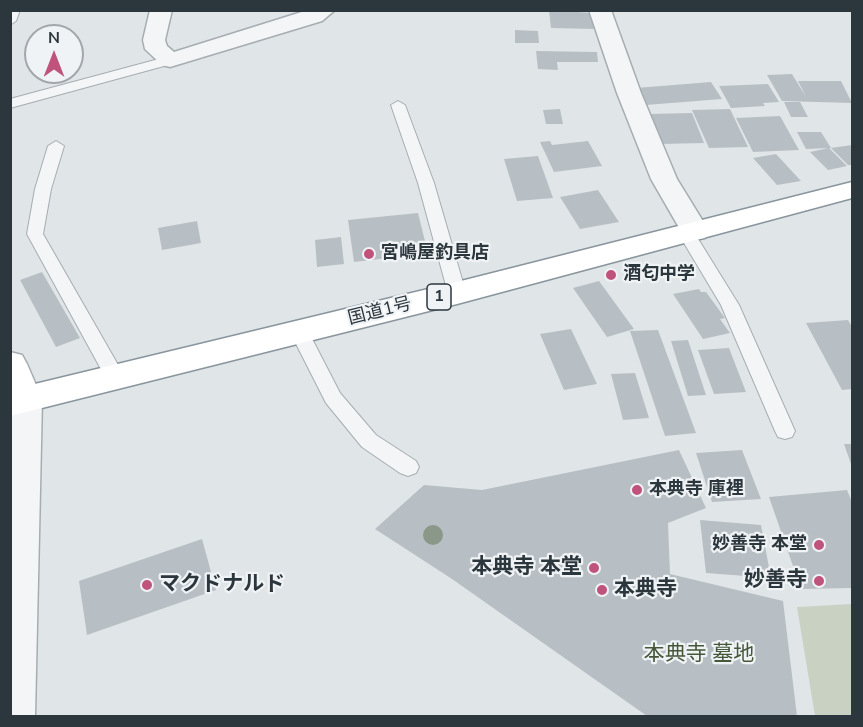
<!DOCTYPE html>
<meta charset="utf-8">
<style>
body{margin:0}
#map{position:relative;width:863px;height:727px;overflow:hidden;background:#e0e5e8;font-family:"Nunito Sans",sans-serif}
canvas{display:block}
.frame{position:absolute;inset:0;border:12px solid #2b363d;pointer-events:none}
.north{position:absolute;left:24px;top:24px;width:60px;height:60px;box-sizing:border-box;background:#f0f3f5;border:2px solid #a1a7ab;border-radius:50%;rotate:0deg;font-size:16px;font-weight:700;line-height:24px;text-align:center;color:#2b363d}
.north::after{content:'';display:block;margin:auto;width:21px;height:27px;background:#bf537c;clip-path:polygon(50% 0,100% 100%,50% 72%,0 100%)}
</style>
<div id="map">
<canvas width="863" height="727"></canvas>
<div class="frame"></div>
<div class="north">N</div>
</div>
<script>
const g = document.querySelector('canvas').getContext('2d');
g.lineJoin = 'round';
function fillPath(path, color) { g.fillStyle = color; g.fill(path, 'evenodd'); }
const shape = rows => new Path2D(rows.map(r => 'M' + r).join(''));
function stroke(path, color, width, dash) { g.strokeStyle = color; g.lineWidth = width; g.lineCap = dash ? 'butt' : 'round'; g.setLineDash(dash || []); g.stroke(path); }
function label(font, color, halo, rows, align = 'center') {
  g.font = font + ' "Nunito Sans","Noto Sans JP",sans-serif'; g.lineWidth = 4.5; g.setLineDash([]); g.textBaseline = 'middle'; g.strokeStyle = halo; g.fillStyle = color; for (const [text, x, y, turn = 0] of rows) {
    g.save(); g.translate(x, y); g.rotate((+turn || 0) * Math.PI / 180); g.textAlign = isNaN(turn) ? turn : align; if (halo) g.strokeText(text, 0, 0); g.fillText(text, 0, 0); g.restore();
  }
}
const green = shape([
 [852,604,852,716,815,716,797,607]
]);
const building = shape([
 [549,10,592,13,595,29,551,28],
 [515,30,538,31,539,43,515,43],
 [536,51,597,52,598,62,557,62,558,70,538,69],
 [792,74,806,97,798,81,841,81,852,103,782,101,767,75],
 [711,82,722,99,646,105,636,88],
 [768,84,779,102,763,103,765,106,731,108,719,86],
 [784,102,800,102,808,117,791,117],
 [560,109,563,124,546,124,543,110],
 [730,109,748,147,709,148,692,110],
 [692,113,704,143,660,144,649,114],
 [780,116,799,150,753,152,736,118],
 [797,132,821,132,831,148,806,149],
 [550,141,552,145,588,141,602,166,554,172,540,142],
 [852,145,852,165,848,165,831,148],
 [829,148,847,166,828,170,810,152],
 [776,154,801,181,777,185,753,158],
 [538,156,553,198,517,201,504,159],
 [598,190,619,222,580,229,560,197],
 [418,213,426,245,396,249,397,257,354,262,348,220],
 [197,221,201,243,162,250,158,228],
 [341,237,344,264,317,267,315,240],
 [42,272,80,338,56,347,20,280],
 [599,281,634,329,607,337,573,288],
 [699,289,701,292,706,292,725,318,720,319,730,333,703,339,673,294],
 [848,320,852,327,852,389,842,390,806,323],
 [571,329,597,384,564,390,540,334],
 [658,330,696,433,665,436,630,331],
 [688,340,706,395,688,396,671,341],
 [729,348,746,392,714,394,698,350],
 [635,373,649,418,623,420,611,374],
 [844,444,852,444,852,467],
 [679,450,706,508,668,523,670,574,783,601,797,716,647,716,452,579,375,529,424,485,482,490],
 [742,450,761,499,712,502,696,453],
 [847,490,852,502,852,588,801,589,769,497],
 [700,520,761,525,771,578,706,573],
 [202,539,216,590,87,635,79,581]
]);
const service = shape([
 [10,10,20,10,16,21,10,25,10,10],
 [170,56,177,60,175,63,10,108,10,99,170,56],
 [398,101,405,105,434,183,466,293,463,297,457,299,451,297,448,293,418,183,391,105,398,101],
 [56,141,64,146,51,189,43,234,125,377,122,382,115,384,108,382,27,234,35,189,48,146,56,141],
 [686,228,692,229,739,305,795,431,792,437,785,439,778,437,775,431,721,305,678,233,680,229,686,228],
 [299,325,306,327,340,393,376,435,416,461,419,467,416,473,408,476,400,473,362,447,326,403,290,332,292,327,299,325]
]);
const minor = shape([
 [150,10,172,10,165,40,167,46,174,52,308,10,335,10,322,21,170,67,162,65,145,49,143,40,150,10],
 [589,10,611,10,641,93,677,179,709,231,705,238,695,240,685,238,651,179,617,93,589,10]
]);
const tertiary = shape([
 [25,386,37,390,42,399,35,716,10,716,10,394,13,390,25,386]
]);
const secondary = shape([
 [10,352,22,355,27,364,42,399,37,408,25,412,13,408,10,404,10,352]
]);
const trunk = shape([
 [852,182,852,198,457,304,10,416,10,390,457,282,852,182]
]);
const trees = [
 [433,535]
];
const markers = [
 [369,254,6,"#bf537c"],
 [611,275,6,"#bf537c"],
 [637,490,6,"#bf537c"],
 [819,545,6,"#bf537c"],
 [594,568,6,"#bf537c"],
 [819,581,6,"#bf537c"],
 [147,585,6,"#bf537c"],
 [602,590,6,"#bf537c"]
];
const shields = [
 [439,297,24]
];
const shieldNames = [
 ["1",439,297]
];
const poiNames = [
 ["宮嶋屋釣具店",381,254],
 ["酒匂中学",623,275],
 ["本典寺 庫裡",649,490],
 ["妙善寺 本堂",807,545,"right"]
];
const streetNames = [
 ["国道1号",380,312,-14]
];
const nearPoinames = [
 ["本典寺 本堂",582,568],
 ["妙善寺",807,581],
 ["マクドナルド",159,585,"left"],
 ["本典寺",614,590,"left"]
];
const nearParknames = [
 ["本典寺 墓地",699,655]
];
fillPath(green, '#c9d1c2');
fillPath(building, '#b8bfc4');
stroke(service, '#a6adb1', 2);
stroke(minor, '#a6adb1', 3);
stroke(tertiary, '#a6adb1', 3);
stroke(secondary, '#a6adb1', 3);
stroke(trunk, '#89959d', 3);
fillPath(service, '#f3f5f6');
fillPath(minor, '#f3f5f6');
fillPath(tertiary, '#f3f5f6');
fillPath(secondary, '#fff');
fillPath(trunk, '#fff');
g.fillStyle = '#8b9788';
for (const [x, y] of trees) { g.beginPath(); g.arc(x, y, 10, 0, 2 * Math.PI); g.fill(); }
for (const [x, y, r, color] of markers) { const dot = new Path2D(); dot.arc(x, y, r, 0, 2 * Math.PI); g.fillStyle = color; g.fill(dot); stroke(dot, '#f0f3f5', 2); }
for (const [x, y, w] of shields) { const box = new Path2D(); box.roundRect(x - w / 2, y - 13, w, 26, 4.5); g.fillStyle = '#f0f3f5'; g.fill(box); stroke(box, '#2b363d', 1.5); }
label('bold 16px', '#2b363d', null, shieldNames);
label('bold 18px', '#2b363d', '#f0f3f5', poiNames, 'left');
label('18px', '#2b363d', '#f0f3f5', streetNames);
label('bold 21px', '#2b363d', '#f0f3f5', nearPoinames, 'right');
label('21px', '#46573a', '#f0f3f5', nearParknames);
</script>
